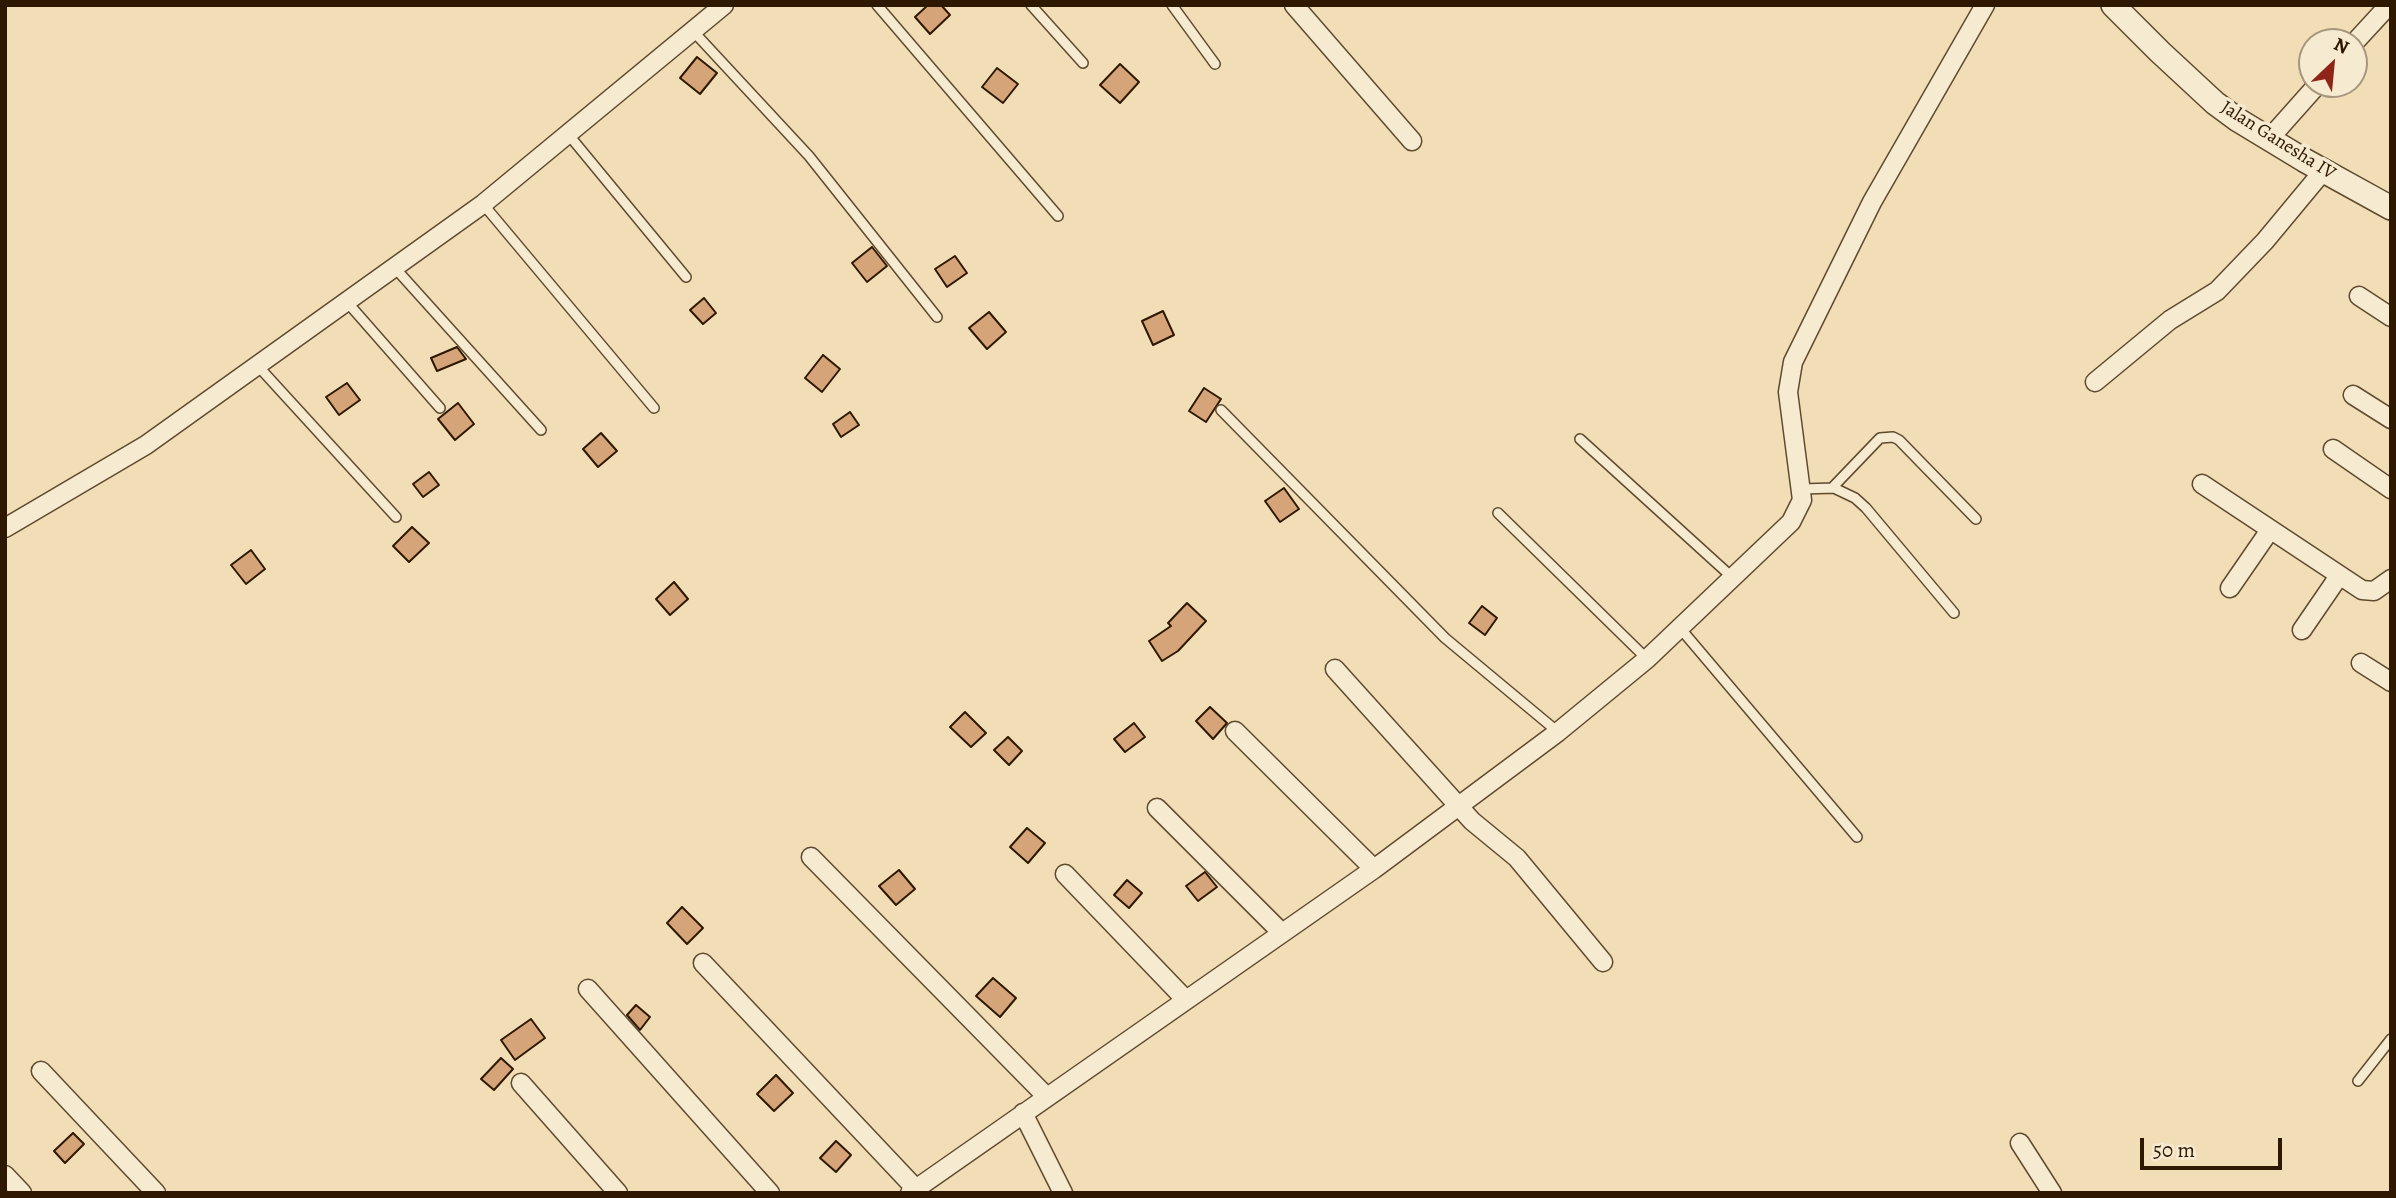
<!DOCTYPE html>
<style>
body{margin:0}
#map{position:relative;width:2396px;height:1198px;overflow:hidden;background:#f1deb7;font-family:Alegreya,serif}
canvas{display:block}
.frame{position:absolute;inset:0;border:7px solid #2e1801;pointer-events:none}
.north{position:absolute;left:2298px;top:28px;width:70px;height:70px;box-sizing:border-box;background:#f6ead0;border:2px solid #a6967d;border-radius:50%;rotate:26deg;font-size:19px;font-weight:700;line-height:28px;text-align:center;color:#2e1801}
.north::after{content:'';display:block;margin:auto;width:24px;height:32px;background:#8f2418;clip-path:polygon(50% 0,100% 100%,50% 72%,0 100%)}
.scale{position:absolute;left:2140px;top:1138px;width:142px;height:32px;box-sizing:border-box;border:4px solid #2e1801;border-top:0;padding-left:9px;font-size:21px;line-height:24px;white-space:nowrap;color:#2e1801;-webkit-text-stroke:5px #f6ead0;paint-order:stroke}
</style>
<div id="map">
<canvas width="2396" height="1198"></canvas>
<div class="frame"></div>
<div class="north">N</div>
<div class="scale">50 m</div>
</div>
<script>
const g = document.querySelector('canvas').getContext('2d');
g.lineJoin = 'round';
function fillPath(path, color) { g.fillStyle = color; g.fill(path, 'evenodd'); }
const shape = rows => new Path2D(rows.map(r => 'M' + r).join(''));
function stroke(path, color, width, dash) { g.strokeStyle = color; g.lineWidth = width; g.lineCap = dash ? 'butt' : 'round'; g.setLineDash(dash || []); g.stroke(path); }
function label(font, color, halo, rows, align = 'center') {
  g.font = font + ' Alegreya,serif'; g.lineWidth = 7; g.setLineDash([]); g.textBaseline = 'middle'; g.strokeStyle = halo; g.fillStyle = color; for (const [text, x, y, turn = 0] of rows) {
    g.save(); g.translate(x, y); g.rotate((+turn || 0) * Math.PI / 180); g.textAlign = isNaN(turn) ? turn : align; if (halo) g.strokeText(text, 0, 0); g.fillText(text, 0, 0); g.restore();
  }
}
const building = shape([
 [928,5,941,5,950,15,930,34,915,17,928,5],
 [697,57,717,73,700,94,680,78,697,57],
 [1120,64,1139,82,1120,103,1100,85,1120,64],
 [997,68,1018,84,1003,103,982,87,997,68],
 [872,247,887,266,867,282,852,263,872,247],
 [955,256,967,273,947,287,935,269,955,256],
 [704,298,716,313,703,324,690,310,704,298],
 [1163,311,1174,335,1153,345,1142,321,1163,311],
 [989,312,1006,332,987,349,969,328,989,312],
 [457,347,466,359,437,371,431,358,457,347],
 [823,355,840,369,822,392,805,378,823,355],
 [347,383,360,400,339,415,326,397,347,383],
 [1204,388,1221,399,1206,422,1189,411,1204,388],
 [458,403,474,424,455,440,438,419,458,403],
 [850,412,859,425,841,437,833,424,850,412],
 [601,433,617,451,598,467,583,449,601,433],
 [429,472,439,485,423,497,413,484,429,472],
 [1284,488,1299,509,1280,522,1265,501,1284,488],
 [412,527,429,543,409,562,393,546,412,527],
 [251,550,265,569,246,584,231,565,251,550],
 [674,582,688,599,670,615,656,599,674,582],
 [1187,603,1206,621,1178,651,1162,661,1149,641,1171,626,1168,623,1187,603],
 [1482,606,1497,618,1485,635,1469,623,1482,606],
 [1210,707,1227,723,1213,739,1196,721,1210,707],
 [965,712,986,733,971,747,950,727,965,712],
 [1134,723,1145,737,1125,752,1114,739,1134,723],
 [1008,737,1022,751,1009,765,994,750,1008,737],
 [1027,828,1045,843,1028,863,1010,847,1027,828],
 [899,870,915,889,896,905,879,886,899,870],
 [1205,872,1217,887,1198,901,1186,886,1205,872],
 [1127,880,1142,893,1129,908,1114,895,1127,880],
 [682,907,703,928,687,944,667,923,682,907],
 [993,978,1016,998,1000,1017,976,996,993,978],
 [636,1005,650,1017,640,1030,627,1015,636,1005],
 [531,1019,545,1038,515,1060,501,1040,531,1019],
 [501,1058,513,1069,494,1090,481,1079,501,1058],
 [776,1075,793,1093,774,1111,757,1094,776,1075],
 [73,1133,84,1144,65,1163,54,1151,73,1133],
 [836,1141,851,1155,836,1172,820,1158,836,1141]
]);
const service = shape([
 [877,5,1058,216],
 [1031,5,1083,63],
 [1172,5,1215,64],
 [693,31,809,156,937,317],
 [568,134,686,277],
 [483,204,654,408],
 [395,268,541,430],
 [347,302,440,408],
 [258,366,396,517],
 [1221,410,1445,638,1558,732],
 [1580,439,1733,578],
 [1832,488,1880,438,1893,437,1899,440,1976,519],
 [1802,489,1834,488,1855,498,1866,508,1954,613],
 [1498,513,1647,659],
 [1680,628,1857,837],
 [2358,1081,2391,1039]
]);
const minor = shape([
 [1294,5,1412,141],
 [2354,43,2389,5],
 [2270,138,2318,84],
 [2359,296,2391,317],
 [2095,382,2170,320,2217,291,2265,241,2324,170],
 [2353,395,2391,419],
 [2333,449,2391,489],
 [2202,484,2362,590,2374,591,2391,579],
 [5,528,146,445,483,204,724,5],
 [2230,588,2270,530],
 [2302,630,2339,576],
 [2361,663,2391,682],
 [1335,669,1472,821,1517,858,1603,962],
 [1235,731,1374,869],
 [1157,808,1282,933],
 [811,857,1046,1096],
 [1065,874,1186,1000],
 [703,963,916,1189],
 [588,989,770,1193],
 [41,1071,156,1193],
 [521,1083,618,1193],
 [1023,1113,1063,1193],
 [2020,1143,2052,1193],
 [5,1175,22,1193],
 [910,1193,1374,869,1558,732,1647,659,1791,522,1802,500,1788,392,1793,362,1872,202,1985,5]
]);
const tertiary = shape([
 [2113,5,2160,52,2215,103,2238,120,2304,160,2391,208]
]);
const streetNames = [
 ["Jalan Ganesha IV",2278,141,32]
];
fillPath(building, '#d6a479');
stroke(building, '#2e1801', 2);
stroke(service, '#5f4a2e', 12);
stroke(minor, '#5f4a2e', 21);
stroke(tertiary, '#5f4a2e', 26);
stroke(service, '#f6ead0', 9);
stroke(minor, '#f6ead0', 18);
stroke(tertiary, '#f6ead0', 23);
label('19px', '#2e1801', '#f6ead0', streetNames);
</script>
